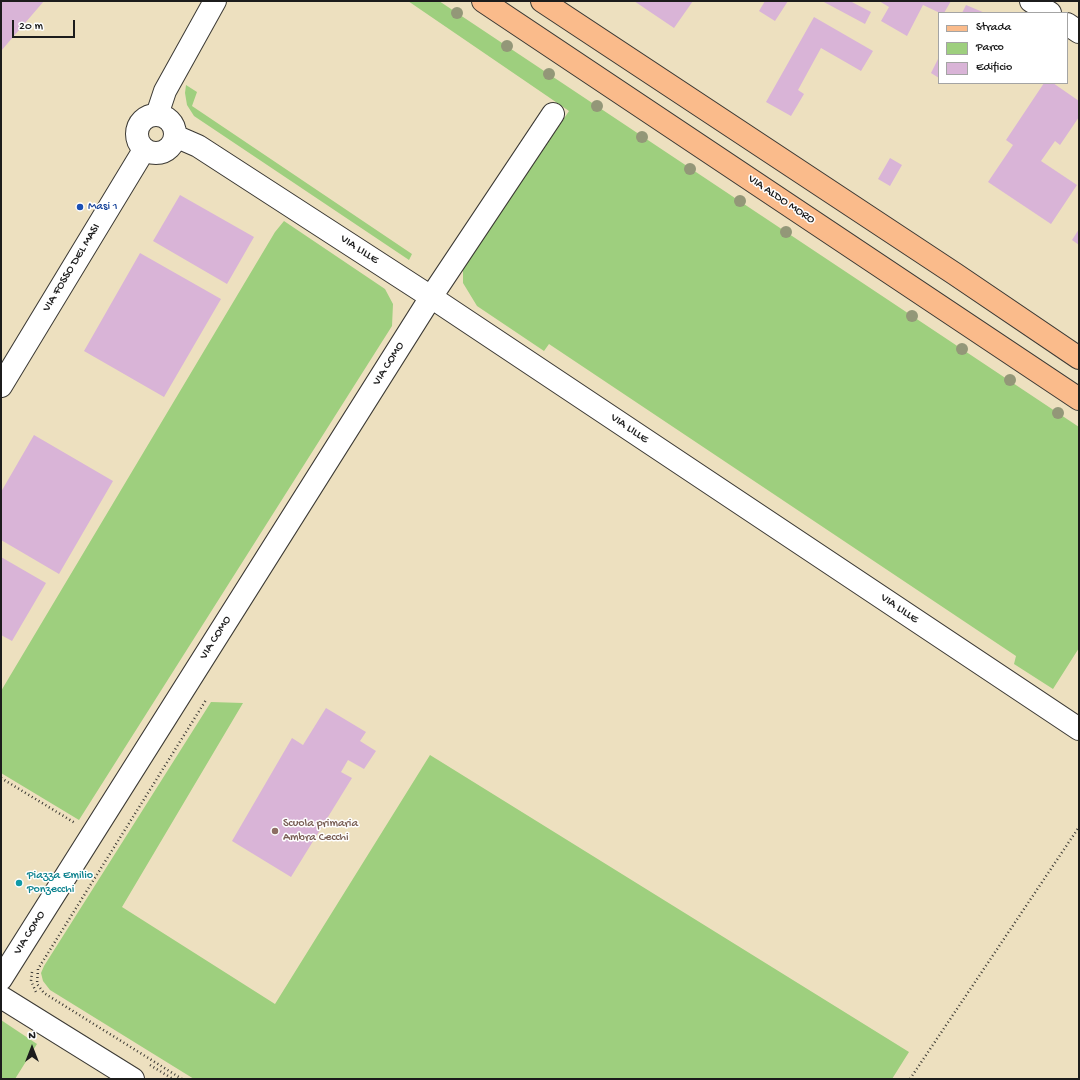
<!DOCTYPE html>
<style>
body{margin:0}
#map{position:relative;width:1080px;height:1080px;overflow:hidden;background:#ede0bf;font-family:"Gochi Hand",sans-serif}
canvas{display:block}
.frame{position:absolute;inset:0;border:2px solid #1c1c1c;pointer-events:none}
.legend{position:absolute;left:938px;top:12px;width:130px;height:72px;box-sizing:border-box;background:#fff;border:1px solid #a4a4a4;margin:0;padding:5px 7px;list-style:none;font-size:12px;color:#1c1c1c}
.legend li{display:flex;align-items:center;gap:8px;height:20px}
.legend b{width:20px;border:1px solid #a4a4a4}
.north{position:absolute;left:12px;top:1028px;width:40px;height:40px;-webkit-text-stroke:3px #fff;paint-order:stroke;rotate:0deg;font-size:11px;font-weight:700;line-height:16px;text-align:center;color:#1c1c1c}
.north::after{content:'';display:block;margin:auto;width:14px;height:18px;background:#1c1c1c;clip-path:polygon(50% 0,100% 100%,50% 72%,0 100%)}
.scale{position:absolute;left:12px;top:20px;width:63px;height:18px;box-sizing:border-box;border:2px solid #1c1c1c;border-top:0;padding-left:5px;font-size:12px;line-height:14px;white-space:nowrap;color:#1c1c1c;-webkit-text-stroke:3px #fff;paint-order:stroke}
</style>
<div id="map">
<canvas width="1080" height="1080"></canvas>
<div class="frame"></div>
<ul class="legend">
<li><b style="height:5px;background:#fabb8b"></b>Strada</li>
<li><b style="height:11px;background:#9ecf7e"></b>Parco</li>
<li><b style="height:11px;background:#d9b4d7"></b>Edificio</li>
</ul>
<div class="north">N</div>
<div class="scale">20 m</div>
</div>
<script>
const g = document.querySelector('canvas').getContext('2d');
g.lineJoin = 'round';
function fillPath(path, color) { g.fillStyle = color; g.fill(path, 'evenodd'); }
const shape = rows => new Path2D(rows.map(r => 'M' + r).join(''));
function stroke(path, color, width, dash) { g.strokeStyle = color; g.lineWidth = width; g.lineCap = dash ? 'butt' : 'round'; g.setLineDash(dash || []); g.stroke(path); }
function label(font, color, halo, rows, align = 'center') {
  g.font = font + ' "Gochi Hand",sans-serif'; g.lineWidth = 3; g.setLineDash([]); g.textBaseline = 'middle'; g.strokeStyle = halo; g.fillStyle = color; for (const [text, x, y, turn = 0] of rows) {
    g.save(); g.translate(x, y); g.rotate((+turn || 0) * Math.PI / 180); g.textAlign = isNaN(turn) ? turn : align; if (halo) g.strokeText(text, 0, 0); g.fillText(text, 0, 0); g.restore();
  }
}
const green = shape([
 [408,1,439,1,1079,427,1079,648,1053,689,1014,664,1016,656,549,344,544,351,477,306,463,283,463,269,569,111],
 [186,85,197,92,192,106,412,254,409,260,194,116,187,105,185,93],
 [284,221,385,289,393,304,392,326,79,820,1,773,1,691,275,232],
 [211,702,243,703,122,907,275,1004,430,755,909,1052,892,1079,194,1079,50,990,43,981,41,973,44,966],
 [1,1020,37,1044,15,1079,1,1079]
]);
const building = shape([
 [1,1,44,1,1,51],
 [634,1,693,1,674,28],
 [765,1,788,1,775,21,759,11],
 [822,1,850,1,871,12,865,24],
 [879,1,951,1,944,13,940,13,923,5,907,36,881,21,889,7],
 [966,5,985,13,962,13],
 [814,17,873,51,861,71,821,48,798,90,804,94,791,116,766,102],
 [939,57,939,78,931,73],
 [1044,83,1053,83,1079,101,1079,117,1060,145,1055,141,1041,161,1077,185,1051,224,988,182,1013,145,1006,140],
 [890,158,902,165,890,186,878,179],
 [180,195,254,237,227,284,153,241],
 [1079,229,1079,245,1072,240],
 [140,253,221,299,164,397,84,351],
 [34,435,113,481,59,574,1,540,1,492],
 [1,557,46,583,12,641,1,635],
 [326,708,366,732,360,741,376,751,364,769,348,760,341,772,352,778,291,877,232,841,292,738,303,745]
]);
const path = shape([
 [1,778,75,823],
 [32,972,31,981,36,992],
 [150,1065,173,1079],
 [182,1079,44,993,37,984,38,969,206,700],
 [910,1079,1079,827]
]);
const minor = shape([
 [1031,1,1050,13],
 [1067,24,1079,32],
 '137 134a19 19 0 1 1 38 0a19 19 0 1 1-38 0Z',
 [157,115,165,91,215,1],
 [175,136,198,146,431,297,1079,729],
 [1,386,144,150],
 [1,979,431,297,553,114],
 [1,997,133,1079]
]);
const major = shape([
 [483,1,1079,399],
 [542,1,955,274,1079,358]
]);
const trees = [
 [457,13],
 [507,46],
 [549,74],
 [597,106],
 [642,137],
 [690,169],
 [740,201],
 [786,232],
 [912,316],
 [962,349],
 [1010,380],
 [1058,413]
];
const markers = [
 [80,207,4,"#1a4fb4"],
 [275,831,4,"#8d6e63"],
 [19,883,4,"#0f9aa8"]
];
const streetNames = [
 ["VIA ALDO MORO",781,200,34],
 ["VIA LILLE",359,250,33],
 ["VIA FOSSO DEL MASI",72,268,-59],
 ["VIA COMO",389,364,-58],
 ["VIA LILLE",629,429,34],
 ["VIA LILLE",899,609,34],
 ["VIA COMO",216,638,-58],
 ["VIA COMO",30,933,-58]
];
const transitNames = [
 ["Masi 1",88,207]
];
const educationNames = [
 ["Scuola primaria",283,824],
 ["Ambra Cecchi",283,838]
];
const cultureNames = [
 ["Piazza Emilio",27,876],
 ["Ponzecchi",27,890]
];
fillPath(green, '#9ecf7e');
fillPath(building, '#d9b4d7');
stroke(minor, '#3b3934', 24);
stroke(major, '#3b3934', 24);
stroke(path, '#3b3934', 2.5, [1, 3]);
stroke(minor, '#fff', 22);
stroke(major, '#fabb8b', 22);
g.fillStyle = '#939778';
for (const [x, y] of trees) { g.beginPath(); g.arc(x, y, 6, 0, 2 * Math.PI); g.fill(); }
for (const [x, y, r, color] of markers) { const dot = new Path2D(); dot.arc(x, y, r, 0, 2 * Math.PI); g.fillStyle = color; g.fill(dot); stroke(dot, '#fff', 1.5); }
label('12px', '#1c1c1c', '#fff', streetNames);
label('12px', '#164399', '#fff', transitNames, 'left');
label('12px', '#785e54', '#fff', educationNames, 'left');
label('12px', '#0d838f', '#fff', cultureNames, 'left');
</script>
